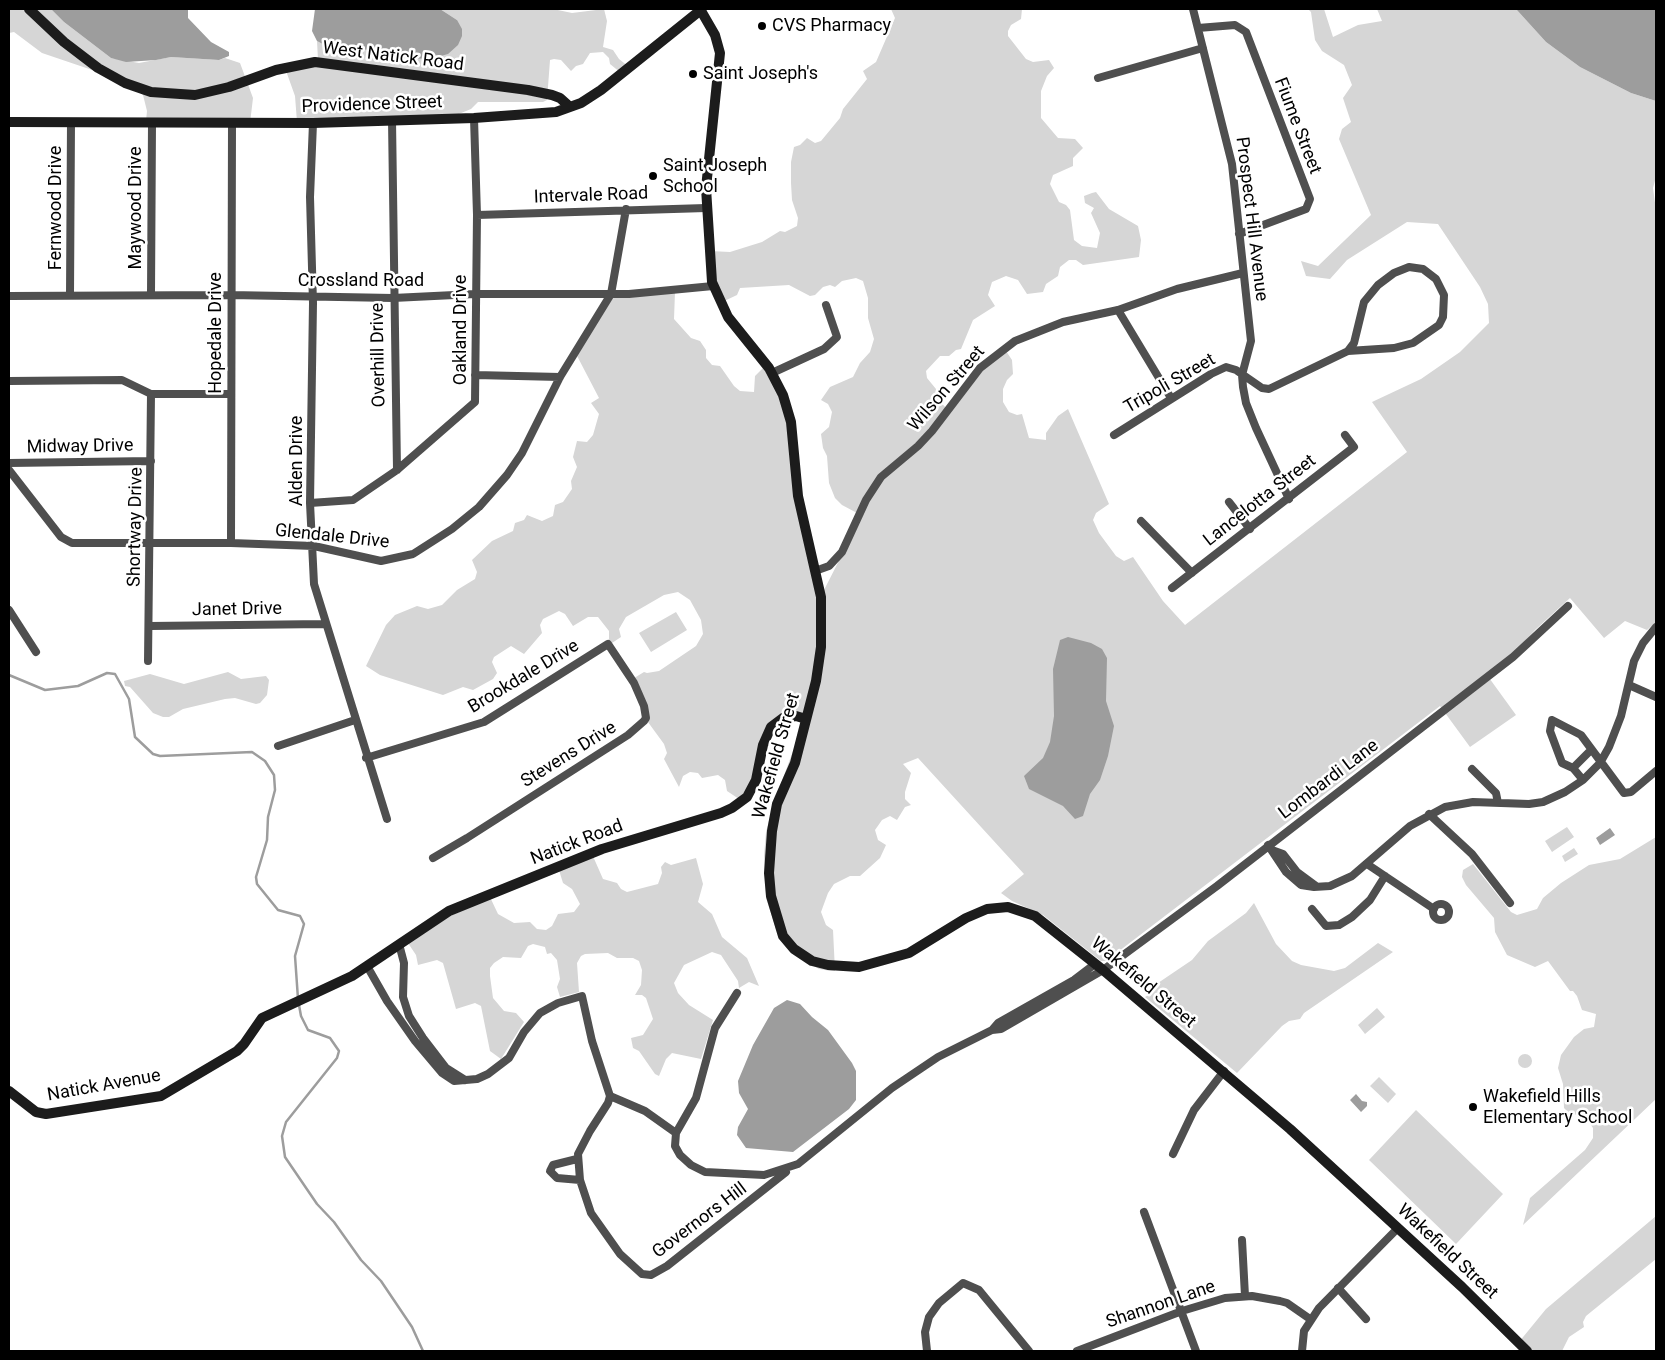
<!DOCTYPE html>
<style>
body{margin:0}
#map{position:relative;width:1665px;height:1360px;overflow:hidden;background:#fff;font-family:Roboto,sans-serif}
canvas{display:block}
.frame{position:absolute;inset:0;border:10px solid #000;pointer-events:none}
</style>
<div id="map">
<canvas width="1665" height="1360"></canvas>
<div class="frame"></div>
</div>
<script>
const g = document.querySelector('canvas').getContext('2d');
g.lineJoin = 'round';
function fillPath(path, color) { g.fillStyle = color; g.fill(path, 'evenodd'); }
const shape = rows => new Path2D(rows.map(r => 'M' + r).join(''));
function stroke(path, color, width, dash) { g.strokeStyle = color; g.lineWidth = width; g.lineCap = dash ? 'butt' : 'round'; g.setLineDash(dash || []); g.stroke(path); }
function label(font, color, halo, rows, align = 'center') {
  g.font = font + ' Roboto,sans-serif'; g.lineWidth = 5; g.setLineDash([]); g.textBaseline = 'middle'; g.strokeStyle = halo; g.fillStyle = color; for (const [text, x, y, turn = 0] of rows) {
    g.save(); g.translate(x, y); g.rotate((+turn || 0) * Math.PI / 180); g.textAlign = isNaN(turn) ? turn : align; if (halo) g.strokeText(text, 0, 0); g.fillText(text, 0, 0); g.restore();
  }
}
const green = shape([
 [9,9,51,9,64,22,111,58,139,63,171,57,219,60,225,58,240,63,253,98,250,123,146,121,147,111,143,95,137,90,101,73,42,53,14,32,9,33],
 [440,9,553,9,572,13,604,9,607,21,603,47,613,50,619,59,629,67,621,73,610,64,609,58,603,52,590,53,583,64,576,66,571,71,561,60,554,59,550,60,547,100,543,102,478,102,471,109,449,118,297,122,295,96,285,68,318,60,317,41,330,48,371,50,405,58,457,20],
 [891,9,1022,9,1021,19,1011,25,1008,31,1008,36,1026,59,1033,62,1049,60,1054,68,1047,76,1041,91,1041,118,1058,138,1075,139,1083,148,1073,158,1073,166,1053,175,1050,184,1059,202,1066,205,1070,210,1074,240,1082,246,1097,248,1100,233,1091,213,1094,208,1085,203,1084,196,1092,193,1096,192,1109,209,1138,226,1141,240,1139,257,1083,265,1076,260,1069,260,1060,267,1058,276,1046,284,1043,292,1027,294,1018,280,1006,276,992,282,988,295,995,306,973,320,961,349,956,350,949,356,940,356,926,371,927,378,936,389,935,396,946,408,975,374,1004,348,1012,360,1013,374,1007,380,1003,389,1003,402,1009,412,1017,415,1022,414,1029,438,1046,440,1046,433,1058,416,1068,409,1109,504,1096,513,1093,520,1099,533,1116,556,1124,561,1133,557,1163,601,1185,625,1407,452,1372,402,1421,379,1460,352,1489,323,1488,304,1480,287,1438,224,1407,222,1347,260,1330,279,1306,276,1301,261,1318,266,1371,215,1339,139,1342,129,1351,122,1343,98,1352,85,1344,65,1322,51,1315,40,1311,12,1308,9,1324,9,1333,37,1358,25,1382,21,1377,9,1516,9,1546,42,1580,67,1631,93,1656,101,1656,177,1653,188,1656,210,1656,622,1647,630,1625,621,1604,638,1570,598,1535,630,1512,655,1487,675,1516,715,1470,747,1440,706,1106,961,1101,961,1043,915,1012,901,1001,893,1024,874,918,758,903,764,911,773,905,792,905,799,911,805,905,807,897,820,890,816,882,820,875,830,878,840,886,845,880,858,860,876,850,876,834,884,828,893,821,912,826,925,833,930,835,971,831,971,819,969,802,959,776,929,766,898,764,856,766,832,773,805,806,716,771,725,754,780,739,799,727,791,725,780,718,775,702,778,698,773,690,772,683,776,679,787,664,759,667,753,664,744,645,718,631,680,644,672,647,673,659,671,696,646,703,634,701,620,690,600,678,592,664,595,626,617,619,629,621,637,609,645,609,631,598,617,588,617,573,626,565,614,559,611,543,619,540,625,542,633,524,654,511,646,494,657,492,662,497,673,493,679,473,690,463,687,443,695,380,675,366,666,386,625,395,615,417,606,428,609,442,605,457,590,475,579,477,572,472,560,492,541,513,531,515,523,524,520,527,515,542,521,553,516,555,505,563,502,572,489,571,481,577,467,573,457,577,441,587,442,593,435,599,414,591,403,599,398,575,352,610,294,675,292,674,319,691,338,700,341,706,350,706,358,712,365,720,366,734,386,740,391,754,392,755,376,765,366,783,400,793,460,824,590,847,545,857,513,842,505,835,498,829,483,827,456,823,448,821,434,829,427,832,412,828,404,821,400,830,387,853,377,860,363,870,352,874,339,868,318,868,298,863,281,856,278,842,281,835,287,830,285,823,287,815,295,810,296,789,285,740,288,737,295,720,303,710,251,730,252,762,242,780,231,785,232,797,226,798,218,792,200,791,183,791,162,794,147,800,145,807,138,815,143,821,141,840,118,843,109,867,79,863,71,876,62,895,18],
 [676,612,687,630,651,652,639,633],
 [228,672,241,679,266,676,269,680,267,695,260,703,256,704,235,698,225,699,183,709,169,717,163,717,153,713,130,687,125,686,124,681,150,674,184,684],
 [1567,827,1574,837,1552,852,1545,841],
 [1656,837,1656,1099,1523,1225,1530,1198,1585,1150,1593,1138,1593,1128,1586,1118,1568,1112,1564,1108,1563,1084,1558,1068,1561,1055,1574,1037,1584,1029,1594,1027,1596,1014,1582,1010,1577,996,1573,991,1570,991,1548,961,1535,967,1507,955,1495,932,1494,918,1466,885,1462,877,1463,870,1473,864,1511,912,1517,915,1537,909,1543,898,1561,883,1589,865,1620,859],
 [1574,848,1578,854,1565,862,1562,856],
 [592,854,603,879,617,883,621,889,627,892,658,884,662,873,661,867,665,862,671,865,696,858,703,884,698,902,712,914,722,937,747,958,759,986,749,982,739,988,738,981,721,955,712,952,684,965,674,983,678,993,689,1005,713,1020,701,1059,672,1053,666,1059,659,1076,655,1074,639,1051,633,1048,631,1038,643,1035,653,1019,646,998,642,995,635,995,641,985,642,970,639,961,633,958,617,958,608,953,585,954,581,956,577,963,579,992,560,997,557,987,560,979,557,960,551,953,547,954,545,947,533,944,528,946,521,958,503,957,494,963,490,968,490,976,493,998,504,1011,516,1013,524,1022,501,1059,490,1051,481,1006,475,1003,456,1009,443,963,437,960,418,965,416,955,406,940,489,895,498,914,514,923,530,922,537,929,546,930,552,926,558,914,574,912,580,904,572,889,563,883,558,867],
 [1254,903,1276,944,1292,961,1301,965,1334,971,1345,968,1378,943,1393,952,1304,1013,1300,1019,1289,1021,1282,1026,1237,1073,1145,997,1152,993,1158,983,1192,960,1208,941,1246,913],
 [1377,1008,1385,1017,1365,1034,1358,1025],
 '1518 1061a7 7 0 1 1 14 0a7 7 0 1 1-14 0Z',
 [1379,1077,1396,1094,1388,1103,1370,1086],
 [1416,1110,1503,1194,1456,1244,1369,1160],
 [1656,1216,1656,1259,1586,1316,1583,1322,1584,1327,1569,1337,1562,1351,1526,1351,1519,1342,1546,1309]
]);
const water = shape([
 [51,9,188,9,188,18,211,42,229,52,229,56,219,60,171,57,156,60,126,62,111,58,64,22],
 [315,9,440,9,457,20,462,29,462,36,458,45,448,54,430,59,405,58,371,50,330,48,317,41,312,31],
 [1516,9,1656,9,1656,101,1631,93,1580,67,1546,42],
 [1068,637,1091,643,1102,649,1107,658,1106,701,1114,726,1108,756,1100,780,1090,794,1083,816,1075,819,1063,806,1029,789,1024,776,1043,758,1050,742,1054,716,1053,669,1060,640],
 [1610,828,1615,835,1600,845,1596,838],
 [787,1000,800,1004,812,1017,828,1030,852,1063,856,1071,856,1100,849,1109,793,1152,746,1148,737,1135,738,1127,748,1109,739,1093,738,1081,753,1045,774,1008],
 [1356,1094,1362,1101,1367,1102,1367,1106,1361,1112,1350,1100]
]);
const stream = shape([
 [9,675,45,690,78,686,107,673,115,674,129,699,135,737,153,754,160,756,252,752,265,761,274,775,275,790,268,817,267,840,256,877,257,884,278,910,300,916,304,924,295,956,298,999],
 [299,1005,301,1016,308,1030,330,1038,339,1051,337,1058,286,1122,282,1136,285,1157,317,1204,334,1222,361,1260,381,1281,412,1327,423,1351]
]);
const street = shape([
 [1193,9,1232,164,1251,341,1242,375,1243,387,1246,403,1256,428,1289,499],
 [1198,28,1235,25,1246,32,1310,199,1306,209,1239,234],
 [1098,78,1203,48],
 [392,120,397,470],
 [313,123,310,197,313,303,310,503,314,584,387,819],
 [477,215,706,208],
 [151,294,152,123],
 [70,295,71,122],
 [9,296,230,295,393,298,475,294,629,294,713,286],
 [1118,310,1171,398],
 [772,373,824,349,837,337,826,305],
 [475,375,560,377],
 [9,381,122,380,151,394,230,394],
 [1114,435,1211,374,1226,367,1236,370,1262,388,1269,389,1348,351,1394,348,1413,343,1439,325,1443,317,1444,295,1436,279,1423,269,1409,267,1394,273,1378,285,1364,302,1354,343,1348,351],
 [9,463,151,461],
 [9,470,61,537,72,543,231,543,314,546,381,561,413,554,452,529,479,507,507,475,522,453,560,377,611,294,626,209],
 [1229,502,1250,529],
 [310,503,353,500,397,470,475,402,477,215,474,118],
 [1141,521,1192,573],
 [231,543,232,123],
 [815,571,829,566,842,552,866,500,881,477,918,446,932,431,980,368,1015,341,1063,322,1118,310,1177,289,1243,273],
 [1172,588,1354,447,1345,435],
 [9,610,36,652],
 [150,626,325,624],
 [148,661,151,394],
 [1629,685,1656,697],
 [278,746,355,720],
 [366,758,484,722,608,644,634,683,644,706,646,718,644,721,628,735,467,838,433,858],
 [1573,768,1591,750],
 [1472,769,1496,793,1498,803],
 [1583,780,1573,768,1562,763,1550,731,1552,720,1581,735,1624,793,1631,792,1656,771],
 [1429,814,1472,854,1510,903],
 [1268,845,1286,872,1301,885,1314,887,1330,886,1352,876,1410,826,1445,807,1473,802,1529,804,1543,802,1565,792,1583,780,1600,763,1609,747,1621,716,1634,661,1643,643,1656,627],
 [1272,850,1283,854,1297,872,1316,886],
 [1367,864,1434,909],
 '1433 912a8 8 0 1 1 16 0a8 8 0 1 1-16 0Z',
 [1312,909,1326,926,1339,925,1352,917,1370,900,1385,876],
 [399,944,404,963,403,997,409,1016,423,1038,446,1068,465,1080],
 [367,966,387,1001,415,1041,442,1073,454,1081,477,1079,488,1074,509,1058,524,1032,540,1013,558,1003,582,996,592,1041,610,1096,608,1103,590,1131,578,1154,580,1180,591,1213,620,1254,642,1274,651,1275,667,1266,786,1172],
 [992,1030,998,1023,1074,980,1095,964],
 [610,1096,645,1111,676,1133,675,1146,680,1155,691,1165,705,1172,764,1175,798,1164,892,1088,938,1057,992,1030,1001,1029,1103,970,1217,886,1513,657,1568,606],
 [676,1133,696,1098,715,1028,737,993],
 [1173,1154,1194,1110,1224,1071],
 [577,1159,553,1165,550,1171,557,1178,580,1180],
 [1144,1212,1196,1351],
 [1242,1240,1245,1296],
 [1338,1288,1366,1319],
 [927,1351,925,1332,929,1317,939,1303,963,1283,979,1290,1029,1351],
 [1077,1351,1182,1311,1225,1298,1252,1296,1280,1301,1287,1303,1310,1319],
 [1302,1351,1304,1331,1319,1308,1398,1228]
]);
const secondary = shape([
 [29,9,64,42,98,68,125,83,151,92,195,95,229,87,276,70,315,62,528,90,552,95,560,98,570,107],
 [700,9,715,35,720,53,706,188,712,282,728,317,769,368,783,395,791,422,798,496,821,597,821,647,816,681,795,763,777,804,772,831,769,873,771,896,783,936,794,949,812,961,828,965,859,967,909,953,966,918,987,909,1008,907,1035,916,1103,970,1290,1129,1462,1287,1527,1351],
 [9,122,313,123,474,118,556,112,581,103,601,90,702,9],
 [9,1091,36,1112,46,1114,161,1096,237,1051,244,1044,262,1018,352,976,449,911,602,849,721,813,732,808,747,797,756,780,763,745,771,727,783,718,796,716,806,719]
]);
const markers = [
 [762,26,5,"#000"],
 [693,74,5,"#000"],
 [653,176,5,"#000"],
 [1473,1107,5,"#000"]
];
const poiNames = [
 ["CVS Pharmacy",772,26],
 ["Saint Joseph's",703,74],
 ["Saint Joseph",663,166],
 ["School",663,187],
 ["Wakefield Hills",1483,1097],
 ["Elementary School",1483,1118]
];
const streetNames = [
 ["West Natick Road",393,57,7],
 ["Providence Street",372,105,-2],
 ["Fiume Street",1297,126,69],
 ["Intervale Road",591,196,-2],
 ["Fernwood Drive",56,208,-90],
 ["Maywood Drive",136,208,-90],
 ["Prospect Hill Avenue",1251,219,83],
 ["Crossland Road",361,281],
 ["Oakland Drive",461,330,-90],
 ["Hopedale Drive",216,333,-90],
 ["Overhill Drive",379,355,-91],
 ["Tripoli Street",1170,384,-30],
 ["Wilson Street",947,389,-49],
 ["Midway Drive",80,447,-1],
 ["Alden Drive",297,461,-90],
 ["Lancelotta Street",1260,501,-38],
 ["Shortway Drive",136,527,-89],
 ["Glendale Drive",332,537,6],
 ["Janet Drive",237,610,-1],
 ["Brookdale Drive",524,677,-31],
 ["Stevens Drive",569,755,-32],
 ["Wakefield Street",777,756,-74],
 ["Lombardi Lane",1329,780,-37],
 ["Natick Road",577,843,-21],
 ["Wakefield Street",1143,983,40],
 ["Natick Avenue",104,1086,-10],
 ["Governors Hill",700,1221,-37],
 ["Wakefield Street",1447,1252,43],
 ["Shannon Lane",1161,1305,-19]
];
fillPath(green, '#d6d6d6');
fillPath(water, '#9d9d9d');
stroke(stream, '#9d9d9d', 2.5);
stroke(street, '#4f4f4f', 8);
stroke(secondary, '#1c1c1c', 10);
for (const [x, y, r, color] of markers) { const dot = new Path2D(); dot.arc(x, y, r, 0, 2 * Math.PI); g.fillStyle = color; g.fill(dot); stroke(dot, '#fff', 2); }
label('18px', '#000', '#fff', poiNames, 'left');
label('18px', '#000', '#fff', streetNames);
</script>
